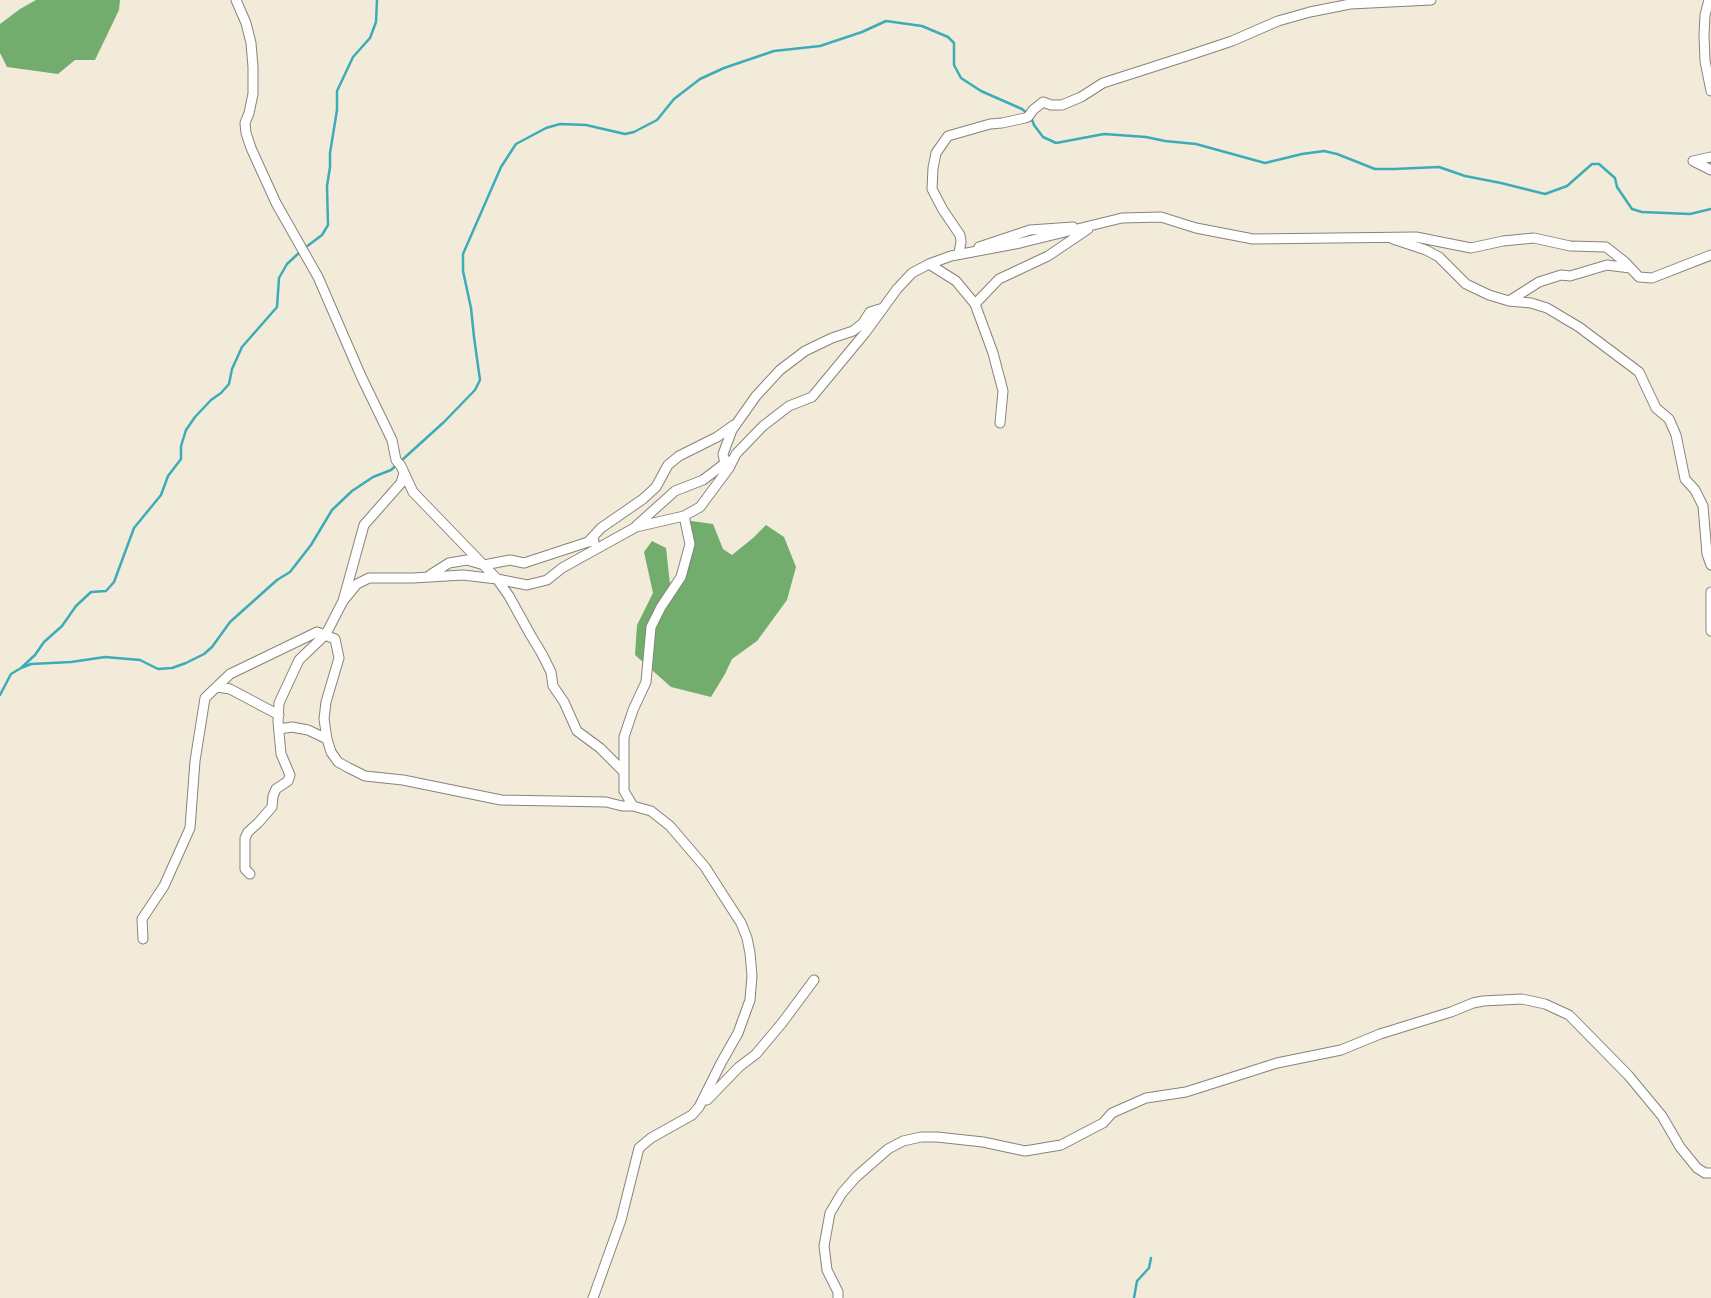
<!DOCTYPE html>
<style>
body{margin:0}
canvas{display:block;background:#f2ebda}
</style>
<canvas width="1711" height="1298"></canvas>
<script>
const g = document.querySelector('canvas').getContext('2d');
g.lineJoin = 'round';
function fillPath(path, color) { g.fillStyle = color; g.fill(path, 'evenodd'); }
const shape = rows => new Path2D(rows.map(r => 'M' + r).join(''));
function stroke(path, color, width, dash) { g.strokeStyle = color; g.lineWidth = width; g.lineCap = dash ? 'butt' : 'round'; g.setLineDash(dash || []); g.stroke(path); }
const forest = shape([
 [36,0,120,0,119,10,95,60,75,60,58,74,7,67,0,53,0,24,20,9],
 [684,520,713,524,723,549,732,555,753,538,766,525,784,537,796,567,787,600,757,641,732,659,725,674,711,697,671,687,635,655,637,625,653,593,644,552,652,541,666,548,670,584,677,574,685,551]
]);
const stream = shape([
 [1031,117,1034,125,1043,137,1056,143,1104,134,1146,137,1165,141,1196,144,1265,163,1302,154,1324,151,1337,154,1375,169,1394,169,1439,167,1465,176,1501,183,1545,194,1567,186,1592,164,1599,164,1615,178,1617,187,1632,209,1642,212,1690,214,1711,209],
 [306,247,322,235,328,225,327,186,330,167,330,153,337,110,337,91,353,57,370,38,376,22,377,0],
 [21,668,31,664,71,662,105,657,140,660,158,669,172,668,186,663,204,654,212,647,230,622,277,580,290,572,311,545,332,510,352,491,373,477,391,470,444,422,475,390,480,380,474,337,471,308,463,271,463,254,501,167,516,144,546,128,560,124,586,125,625,134,634,132,657,120,674,99,700,79,724,68,774,51,820,46,862,32,886,21,922,26,948,37,954,43,954,65,961,78,981,91,1022,109,1027,113],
 [0,695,11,674,21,668,35,655,44,642,62,626,76,606,91,592,106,591,114,582,134,528,161,495,168,476,181,459,181,446,186,430,195,417,211,400,221,393,229,384,232,369,242,347,277,307,279,278,287,264,301,251],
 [1134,1298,1137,1281,1149,1268,1151,1258]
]);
const minor = shape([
 [236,0,246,23,251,43,253,67,253,94,249,113,245,123,246,133,251,148,276,203,318,277,361,376,392,440,396,460,401,466,413,492,497,579,509,596,530,634,542,654,551,672,553,686,564,702,577,731,600,748,623,771],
 [1709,0,1705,15,1704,35,1705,61,1711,91],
 [1711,157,1693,161,1711,170],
 [1393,239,1426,250,1439,257,1466,284,1489,295,1509,301,1531,303,1547,308,1579,327,1639,372,1656,408,1669,419,1676,435,1685,479,1695,490,1703,506,1707,554,1711,565],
 [979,247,1030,230,1073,227],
 [959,253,961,242,960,235,943,210,932,189,933,168,936,153,948,136,990,124,1002,123,1025,118,1028,117,1033,110,1043,102,1051,105,1062,105,1081,97,1103,83,1190,55,1232,41,1278,21,1310,12,1350,4,1431,0],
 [929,264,956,281,975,304,993,353,1003,391,1000,423],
 [1509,301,1539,282,1561,275,1570,276,1607,265,1630,268],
 [975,304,999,279,1048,256,1088,229],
 [725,464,723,454,732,430,756,396,780,370,805,351,832,338,853,331,863,323,870,312,883,308],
 [636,526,675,491,703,480,728,461],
 [588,542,601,528,643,499,656,487,668,465,679,456,717,437,734,425],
 [430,575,449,563,467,560,484,565,510,560,524,563,588,542,594,541],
 [1711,592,1711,631],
 [343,601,357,584,369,578,413,578,463,575,497,579,527,585,547,580,562,568,636,527,684,516,700,507,729,468,736,454,763,426,789,406,812,397,865,333,897,289,912,273,929,264,951,256,1020,243,1122,218,1161,217,1196,228,1253,239,1416,237,1471,248,1503,241,1534,238,1570,246,1606,247,1625,262,1639,277,1652,278,1711,255],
 [217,687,230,689,279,715],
 [279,729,292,727,308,730,327,739],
 [633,806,624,791,624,737,633,710,646,682,651,627,661,607,681,577,690,544,684,516],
 [250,874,245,869,245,838,248,832,258,823,272,807,273,796,276,789,288,781,290,775,281,754,278,722,279,703,299,660,326,634,343,601,364,525,401,483,404,473],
 [143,939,142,919,164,886,190,828,195,761,205,698,230,674,317,632,335,639,339,658,326,702,324,719,327,739,331,752,338,762,349,768,365,776,403,780,501,800,606,802,622,806,633,806,651,811,670,826,705,867,741,923,747,938,750,953,752,976,750,1000,738,1033,721,1063,699,1107,692,1115,651,1138,639,1148,621,1220,593,1298],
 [707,1100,739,1067,756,1054,782,1023,814,980],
 [838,1298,838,1292,827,1270,824,1246,830,1213,842,1193,856,1177,888,1149,903,1141,921,1137,937,1137,983,1142,1025,1151,1061,1145,1103,1123,1112,1113,1146,1098,1186,1092,1277,1063,1341,1050,1380,1034,1451,1012,1473,1003,1483,1001,1522,999,1545,1004,1569,1015,1628,1075,1662,1116,1680,1147,1697,1168,1705,1173,1711,1173]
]);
fillPath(forest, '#72ad6d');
stroke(stream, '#3cacb9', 2.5);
stroke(minor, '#87847b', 11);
stroke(minor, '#fff', 9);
</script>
